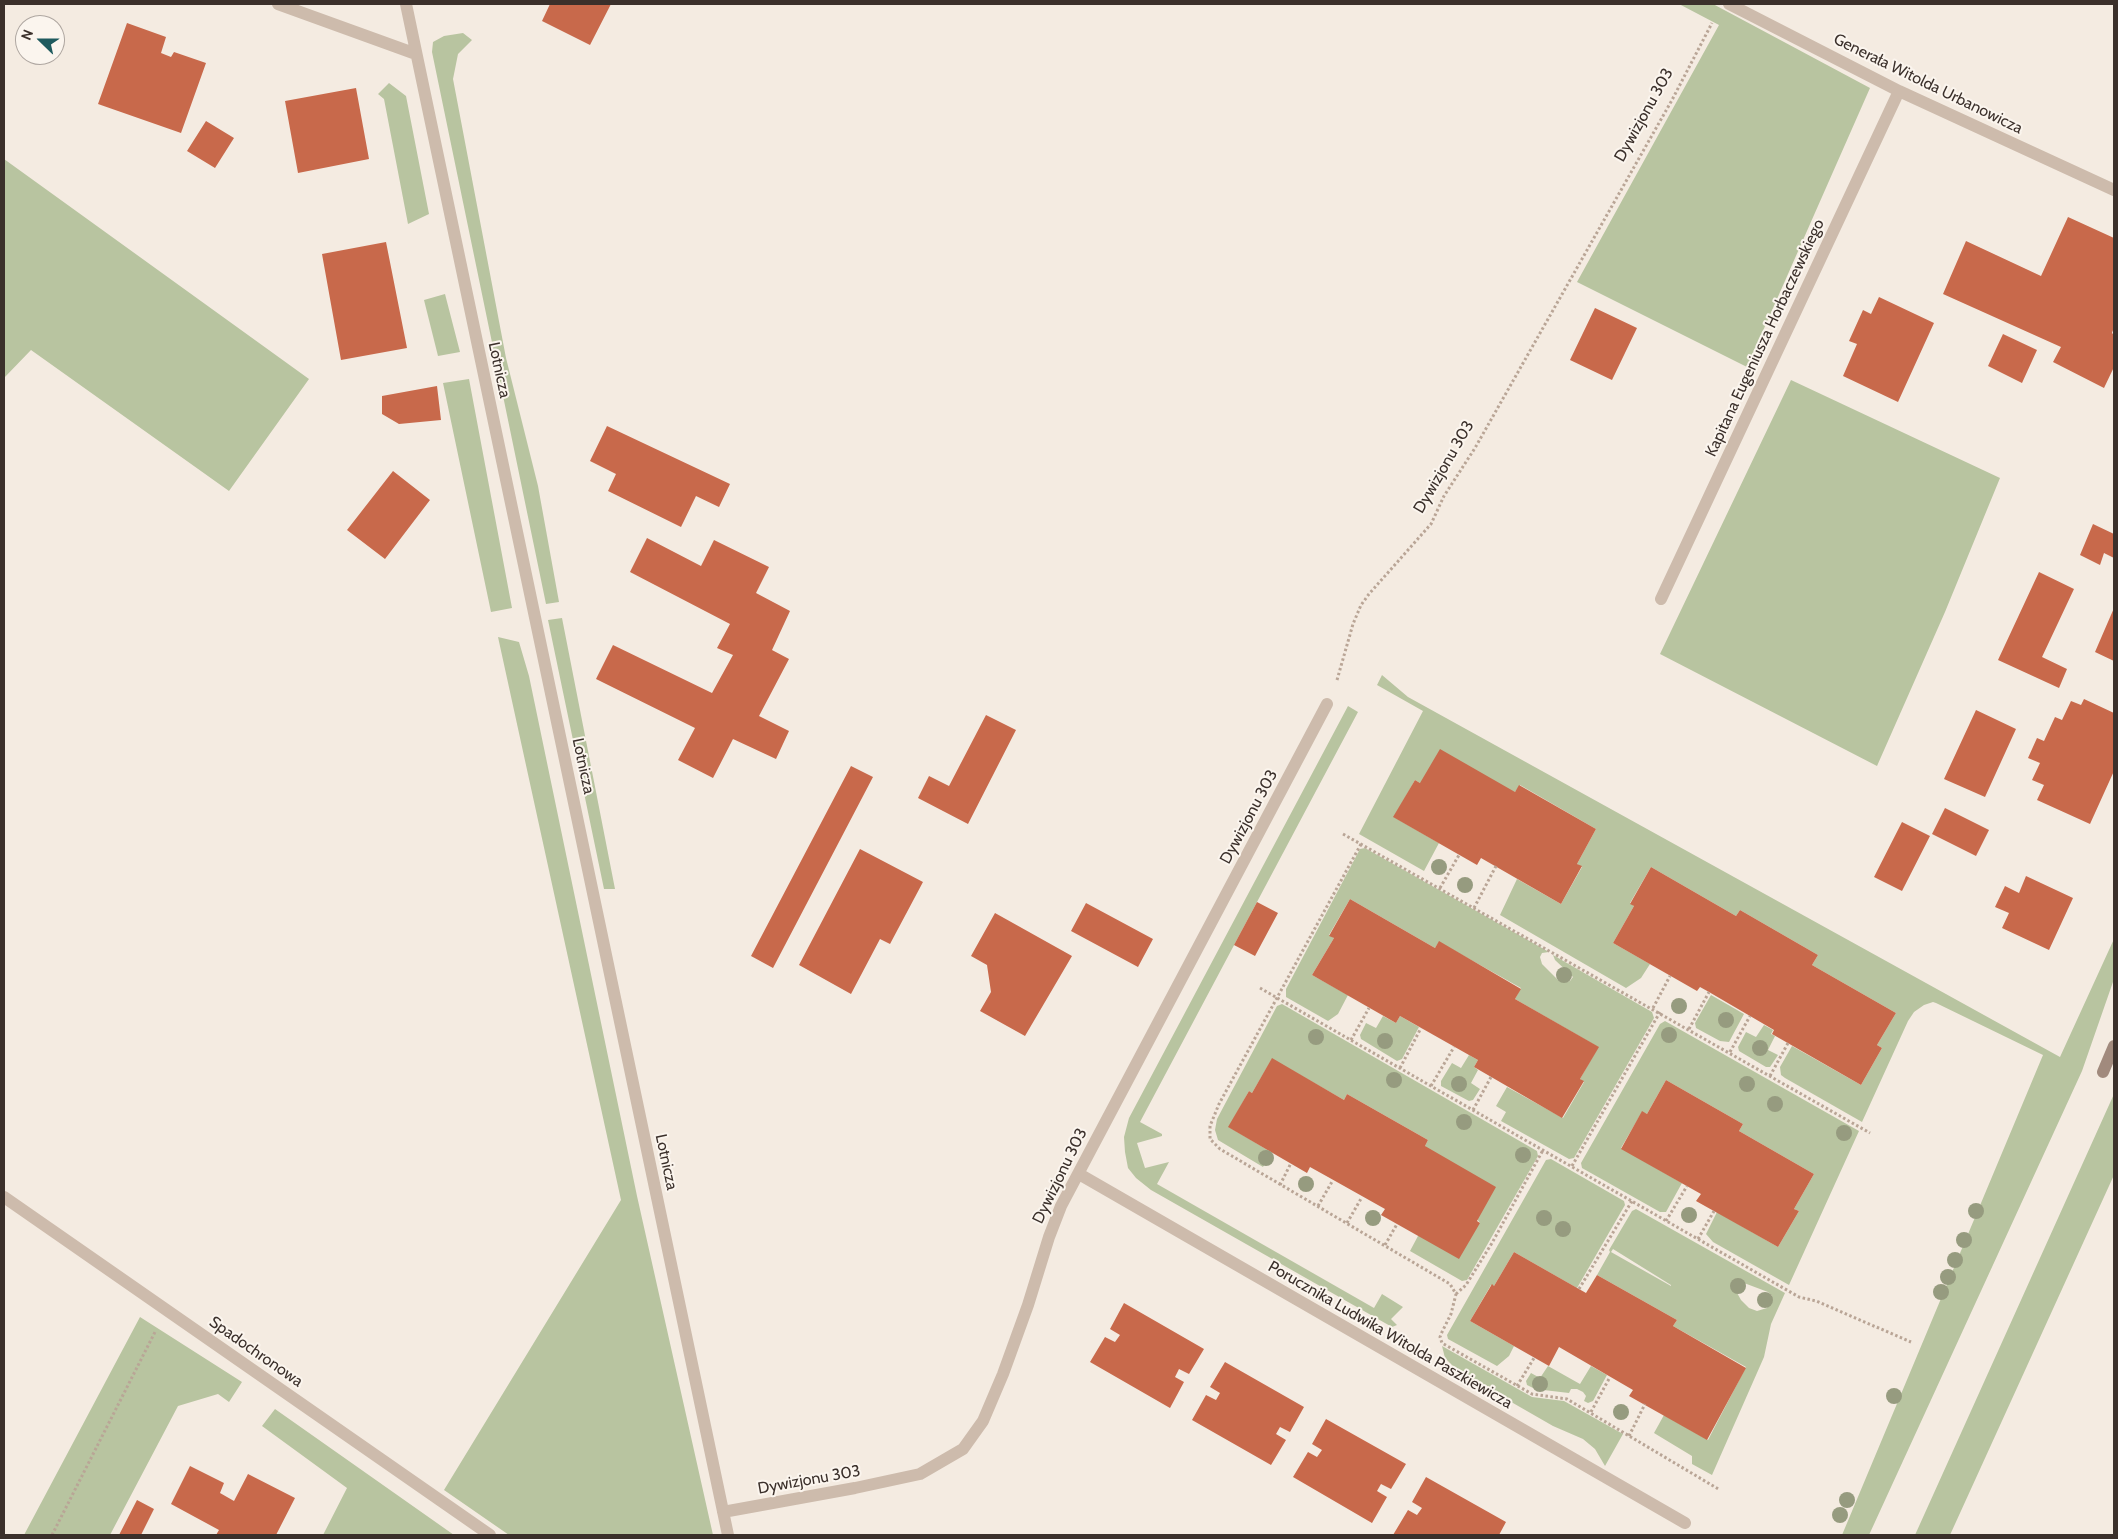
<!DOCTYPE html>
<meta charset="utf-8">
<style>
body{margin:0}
#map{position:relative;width:2118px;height:1539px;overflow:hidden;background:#f4ebe1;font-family:Cabin,sans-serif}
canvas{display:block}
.frame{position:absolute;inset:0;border:5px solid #3b302b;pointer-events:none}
.north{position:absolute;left:15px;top:15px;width:50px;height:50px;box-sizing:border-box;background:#fbf5ee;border:1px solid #aea6a0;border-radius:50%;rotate:292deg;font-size:14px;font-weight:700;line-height:20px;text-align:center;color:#3b302b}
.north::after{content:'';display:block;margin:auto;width:18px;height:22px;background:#1f5a5e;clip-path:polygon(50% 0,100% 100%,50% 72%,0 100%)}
</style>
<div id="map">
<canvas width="2118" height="1539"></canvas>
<div class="frame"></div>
<div class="north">N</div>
</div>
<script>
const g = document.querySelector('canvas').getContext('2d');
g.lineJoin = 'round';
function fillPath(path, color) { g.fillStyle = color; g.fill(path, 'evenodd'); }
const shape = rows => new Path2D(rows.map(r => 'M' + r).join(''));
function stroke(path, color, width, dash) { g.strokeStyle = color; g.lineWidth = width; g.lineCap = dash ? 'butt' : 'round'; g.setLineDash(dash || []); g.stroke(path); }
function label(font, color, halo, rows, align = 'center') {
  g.font = font + ' Cabin,sans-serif'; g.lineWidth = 4; g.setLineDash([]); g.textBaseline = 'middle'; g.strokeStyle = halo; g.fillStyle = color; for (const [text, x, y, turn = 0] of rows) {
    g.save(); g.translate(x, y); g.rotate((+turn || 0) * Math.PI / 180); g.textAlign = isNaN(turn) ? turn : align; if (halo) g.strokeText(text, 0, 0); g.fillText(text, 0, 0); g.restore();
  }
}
const green = shape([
 [1679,4,1713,4,1870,88,1747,367,1577,282,1719,25],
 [463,33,472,40,458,54,453,79,506,358,538,486,559,602,546,604,432,52,433,42,444,36],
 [389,83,406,96,429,214,408,224,384,99,378,94],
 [4,159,309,379,229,491,31,350,4,378],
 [445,294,460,352,438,356,424,300],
 [469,379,512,608,491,612,443,383],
 [1791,380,2000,478,1945,612,1877,766,1660,654],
 [562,618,615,889,604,889,548,620],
 [498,637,519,642,529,676,637,1196,713,1535,509,1535,444,1490,621,1200],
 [1382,675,1408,697,2060,1057,2114,939,2114,979,2082,1071,1869,1535,1842,1535,2043,1055,1936,1003,1933,1002,1924,1005,1914,1012,1908,1021,1862,1122,1785,1078,1781,1075,1780,1067,1792,1046,1861,1085,1882,1048,1877,1045,1896,1013,1812,965,1818,955,1740,910,1736,916,1651,867,1630,903,1634,906,1613,943,1650,964,1641,978,1626,988,1500,915,1517,879,1561,904,1582,867,1577,864,1596,829,1520,785,1515,792,1420,783,1415,780,1394,817,1439,843,1424,871,1359,834,1423,711,1377,685],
 [1348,706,1358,712,1140,1122,1162,1134,1162,1136,1137,1143,1145,1168,1169,1162,1157,1184,1374,1308,1382,1294,1403,1307,1391,1319,1397,1325,1392,1327,1151,1190,1136,1178,1128,1168,1125,1152,1124,1137,1129,1118],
 [1365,848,1549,952,1542,953,1540,957,1542,964,1559,981,1565,982,1570,981,1573,977,1555,960,1553,955,1652,1012,1654,1018,1574,1158,1569,1159,1501,1121,1506,1112,1496,1106,1507,1087,1563,1118,1584,1082,1580,1079,1598,1047,1515,999,1521,988,1439,942,1435,948,1350,899,1329,935,1334,938,1312,975,1348,995,1338,1014,1328,1021,1286,997,1286,989,1360,849],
 [1711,995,1744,1014,1729,1042,1720,1041,1696,1028,1695,1023],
 [1282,1004,1537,1151,1538,1156,1467,1280,1462,1281,1410,1251,1418,1236,1480,1223,1425,1146,1428,1140,1347,1094,1344,1100,1272,1059,1252,1093,1249,1091,1229,1127,1271,1152,1263,1167,1218,1140,1215,1130,1217,1119,1277,1006],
 [1383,1016,1396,1023,1400,1016,1419,1027,1402,1059,1397,1061,1361,1039,1360,1035,1366,1023,1376,1028],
 [1665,1021,1859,1131,1789,1285,1713,1242,1706,1234,1717,1212,1778,1247,1799,1211,1794,1209,1814,1174,1739,1131,1743,1124,1666,1080,1647,1114,1642,1112,1621,1148,1682,1183,1666,1212,1660,1212,1582,1168,1581,1163,1660,1024],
 [1764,1025,1773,1030,1771,1034,1775,1036,1768,1050,1778,1055,1770,1067,1766,1067,1739,1051,1738,1047,1746,1032,1756,1037],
 [1469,1055,1478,1060,1474,1067,1478,1070,1471,1083,1480,1089,1473,1100,1469,1101,1441,1086,1441,1081,1452,1063,1461,1068],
 [2114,1094,2114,1175,1950,1535,1915,1535],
 [1551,1159,1624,1201,1625,1205,1577,1288,1514,1252,1494,1286,1491,1285,1470,1321,1514,1346,1509,1356,1497,1366,1448,1339,1447,1335,1546,1160],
 [1636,1209,1785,1293,1771,1324,1764,1357,1712,1475,1692,1464,1692,1456,1654,1433,1664,1415,1708,1440,1746,1367,1673,1326,1677,1320,1597,1275,1610,1252,1609,1250,1632,1211],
 [1613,1249,1671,1285,1671,1286,1611,1252],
 [1731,1282,1744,1283,1768,1292,1772,1296,1771,1301,1767,1308,1757,1311,1749,1308,1741,1300],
 [140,1317,242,1382,229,1402,218,1394,178,1406,110,1535,24,1535],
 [1442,1346,1532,1397,1564,1401,1623,1434,1605,1466,1595,1449,1583,1439,1553,1426,1459,1372,1445,1358],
 [1548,1366,1580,1384,1591,1366,1607,1375,1593,1401,1588,1403,1584,1401,1586,1396,1583,1392,1577,1389,1571,1389,1569,1393,1535,1389,1527,1385,1526,1381,1531,1373,1540,1378],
 [275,1409,454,1535,323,1535,347,1488,262,1426]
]);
const building = shape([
 [550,4,611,4,590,45,542,21],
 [127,23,166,37,161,53,171,57,174,52,206,63,181,133,98,104],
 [356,88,369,159,298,173,285,101],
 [206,121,234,138,215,168,187,151],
 [2068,217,2114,238,2114,327,2112,333,2114,335,2114,367,2104,388,2053,362,2061,347,1943,294,1966,241,2041,276],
 [386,242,407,348,341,360,322,254],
 [1879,297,1934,323,1898,402,1843,376,1857,344,1849,341,1863,310,1871,314],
 [1595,308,1637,328,1612,380,1570,360],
 [2003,334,2037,350,2022,383,1988,366],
 [437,386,441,420,399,424,382,414,382,396],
 [607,426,730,484,719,507,696,496,681,527,608,491,616,474,590,461],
 [393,471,430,500,385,559,347,530],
 [2093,524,2114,534,2114,558,2104,553,2100,565,2080,555],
 [647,538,701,566,714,540,769,567,756,593,790,611,772,650,789,659,759,716,789,731,776,759,733,739,713,778,678,760,695,728,596,679,613,645,712,693,733,655,717,648,730,624,630,572],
 [2039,572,2074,589,2042,657,2067,669,2059,688,1998,660],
 [2114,608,2114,661,2095,652],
 [2084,699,2114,713,2114,771,2090,824,2037,800,2044,785,2032,780,2040,763,2028,758,2037,738,2044,741,2055,717,2062,720,2071,701,2081,705],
 [1976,710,2016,729,1985,797,1944,779],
 [986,715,1016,730,968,824,918,798,929,776,949,786],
 [1440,749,1515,792,1519,785,1596,829,1577,864,1582,866,1561,904,1481,858,1477,865,1393,817,1415,780,1420,783],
 [851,766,873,777,773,968,751,956],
 [1945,808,1989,830,1976,856,1932,834],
 [1902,822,1930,836,1902,891,1874,877],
 [860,849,923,882,890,944,880,939,851,994,799,965],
 [1651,867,1736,916,1740,910,1818,955,1812,965,1896,1013,1877,1045,1882,1048,1861,1085,1772,1034,1774,1030,1709,992,1700,987,1697,991,1613,943,1634,906,1630,904],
 [2026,876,2073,898,2049,950,2002,928,2009,913,1995,907,2005,886,2019,893],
 [1350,899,1435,948,1439,941,1521,989,1515,999,1599,1047,1580,1079,1584,1081,1562,1118,1474,1067,1478,1060,1469,1055,1400,1016,1396,1023,1312,975,1334,938,1329,936],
 [1257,902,1278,913,1255,956,1234,945],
 [1086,903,1153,939,1138,967,1071,931],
 [995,913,1072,956,1025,1036,980,1011,991,992,987,965,971,956],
 [1272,1058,1344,1100,1347,1094,1428,1140,1425,1146,1496,1187,1477,1221,1480,1223,1459,1259,1381,1215,1385,1209,1328,1177,1310,1167,1307,1173,1228,1127,1249,1091,1252,1093],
 [1666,1080,1743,1124,1739,1131,1814,1174,1794,1209,1799,1211,1778,1247,1696,1201,1701,1194,1621,1149,1642,1111,1647,1114],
 [1514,1252,1586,1293,1597,1275,1677,1320,1673,1326,1746,1368,1707,1440,1629,1396,1633,1390,1559,1347,1549,1366,1470,1321,1492,1284,1494,1286],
 [1124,1303,1204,1349,1189,1374,1179,1369,1175,1377,1184,1382,1170,1408,1090,1362,1105,1337,1115,1342,1120,1335,1110,1329],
 [1225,1362,1304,1407,1290,1432,1280,1427,1276,1434,1286,1440,1271,1465,1192,1420,1206,1395,1216,1400,1220,1393,1210,1387],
 [1326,1419,1406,1464,1391,1489,1381,1484,1377,1491,1387,1497,1372,1523,1293,1477,1308,1452,1317,1457,1322,1450,1312,1444],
 [190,1466,224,1483,220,1493,234,1501,248,1474,295,1498,276,1535,216,1535,219,1530,171,1504],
 [1426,1477,1506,1522,1499,1535,1393,1535,1408,1510,1417,1515,1422,1508,1412,1502],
 [137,1500,154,1509,141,1535,119,1535]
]);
const path = shape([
 [1337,680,1353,624,1361,605,1369,594,1431,524,1444,496,1475,448,1672,100,1712,23],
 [1343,834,1870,1133],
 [1361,844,1219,1104,1210,1126,1210,1139,1220,1149,1450,1284,1456,1294,1451,1314,1442,1332,1440,1337,1442,1343,1532,1394,1567,1399,1720,1490],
 [1440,888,1459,855],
 [1474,908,1496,866],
 [1260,988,1799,1297,1816,1301,1911,1342],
 [1653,1008,1670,976],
 [1689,1029,1709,992],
 [1351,1040,1369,1008],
 [1730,1052,1750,1016],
 [1400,1068,1421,1028],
 [1770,1076,1788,1043],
 [1431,1086,1454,1047],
 [1473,1110,1491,1077],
 [1572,1166,1660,1012],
 [1280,1185,1291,1163],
 [1318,1206,1333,1180],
 [1666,1221,1687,1186],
 [1347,1223,1362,1197],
 [1698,1239,1714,1211],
 [1385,1245,1397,1224],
 [1579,1289,1632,1201],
 [1456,1294,1466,1285,1492,1243,1543,1150],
 [1517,1386,1534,1358],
 [1591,1412,1610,1377],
 [1629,1436,1645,1404],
 [52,1535,155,1332]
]);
const street = shape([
 [278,4,416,54],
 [406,4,728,1535],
 [1729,4,1899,91,2114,190],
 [1661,599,1899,91],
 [1079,1174,1685,1523],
 [4,1197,490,1535],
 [723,1512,855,1488,920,1474,963,1449,983,1421,1003,1374,1028,1305,1049,1237,1061,1206,1327,704]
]);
const secondary = shape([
 [2103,1072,2114,1046]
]);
const trees = [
 [1439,867],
 [1465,885],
 [1564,975],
 [1679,1006],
 [1726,1020],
 [1669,1035],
 [1316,1037],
 [1385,1041],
 [1760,1048],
 [1394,1080],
 [1459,1084],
 [1747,1084],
 [1775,1104],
 [1464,1122],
 [1844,1133],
 [1523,1155],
 [1266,1158],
 [1306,1184],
 [1976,1211],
 [1689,1215],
 [1373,1218],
 [1544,1218],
 [1563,1229],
 [1964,1240],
 [1955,1260],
 [1948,1277],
 [1738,1286],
 [1941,1292],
 [1765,1300],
 [1540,1384],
 [1894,1396],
 [1621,1412],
 [1847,1500],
 [1840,1515]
];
const streetNames = [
 ["Generała Witolda Urbanowicza",1928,84,26],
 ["Dywizjonu 303",1644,115,-61],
 ["Kapitana Eugeniusza Horbaczewskiego",1765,338,-65],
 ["Lotnicza",499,370,78],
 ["Dywizjonu 303",1444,467,-60],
 ["Lotnicza",583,766,78],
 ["Dywizjonu 303",1249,817,-62],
 ["Lotnicza",666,1162,78],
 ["Dywizjonu 303",1060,1176,-64],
 ["Porucznika Ludwika Witolda Paszkiewicza",1390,1335,30],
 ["Spadochronowa",256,1352,35],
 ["Dywizjonu 303",809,1480,-10]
];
fillPath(green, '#b8c4a0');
fillPath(building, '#c8694b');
stroke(path, '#b9a596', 3, [2.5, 2.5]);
stroke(street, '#cdbbac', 12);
stroke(secondary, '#a18a7d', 12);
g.fillStyle = '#969b7f';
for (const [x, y] of trees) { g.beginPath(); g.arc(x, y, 8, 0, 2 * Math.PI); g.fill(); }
label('16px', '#3b302b', '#fbf5ee', streetNames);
</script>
